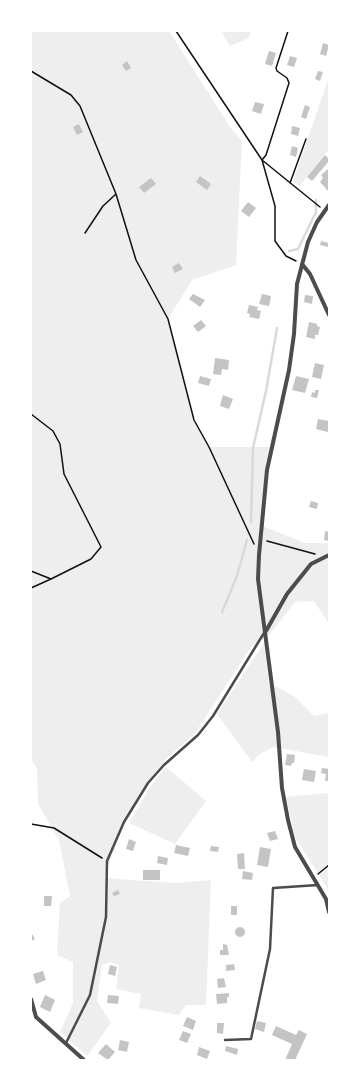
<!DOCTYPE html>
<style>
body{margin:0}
#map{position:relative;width:360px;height:1091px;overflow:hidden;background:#fff;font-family:Bitter,serif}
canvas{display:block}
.frame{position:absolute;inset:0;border:32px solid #fff;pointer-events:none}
</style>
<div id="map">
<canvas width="360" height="1091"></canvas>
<div class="frame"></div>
</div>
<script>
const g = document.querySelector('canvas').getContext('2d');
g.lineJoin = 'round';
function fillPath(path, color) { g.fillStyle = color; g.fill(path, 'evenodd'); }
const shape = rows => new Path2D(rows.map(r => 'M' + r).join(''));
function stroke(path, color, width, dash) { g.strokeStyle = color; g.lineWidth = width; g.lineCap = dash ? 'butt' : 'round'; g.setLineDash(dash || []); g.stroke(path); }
const green = shape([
 [31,31,169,31,230,127,242,141,236,265,192,280,168,319,194,420,209,447,272,447,268,469,263,526,305,543,329,543,329,624,314,601,295,602,271,633,251,647,196,732,163,762,164,765,148,783,124,822,104,878,174,883,211,880,206,1005,186,1005,179,1015,139,1008,141,994,116,989,119,965,111,962,102,965,97,1001,111,1023,87,1056,60,1032,73,1003,73,962,57,955,60,903,70,896,59,840,38,804,37,768,31,760],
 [221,31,251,31,249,38,230,46],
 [329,77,329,149,300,186,293,181],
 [264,643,269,686,277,687,295,697,314,716,329,713,329,757,273,747,260,754,252,762,217,714],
 [166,767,206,801,175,844,129,823,150,787],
 [329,793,329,891,295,837,286,797]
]);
const stream = shape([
 [289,251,298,249,316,212,316,200],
 [251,522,253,448,266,391,277,328],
 [222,612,237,576,247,540]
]);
const building = shape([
 [323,43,329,45,326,56,320,54],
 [269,51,276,53,272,66,265,64],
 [290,56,297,58,294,67,287,65],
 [127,61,131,68,126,71,122,65],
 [318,71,323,72,320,81,315,79],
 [255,102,264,104,261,114,252,111],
 [305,105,310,107,306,119,301,117],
 [79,124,83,132,77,135,73,127],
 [292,126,300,128,298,136,291,134],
 [292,146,298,148,296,157,290,155],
 [325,155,329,159,329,161,312,181,307,177],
 [328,169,329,189,328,191,320,182,323,178,321,175],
 [200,176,211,184,207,190,196,182],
 [151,178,156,184,144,193,139,187],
 [248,202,256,208,249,217,241,211],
 [321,241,329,243,328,247,320,245],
 [179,263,183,269,175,273,172,267],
 [193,294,205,300,200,307,189,299],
 [262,294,271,296,269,306,259,304],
 [305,295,313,296,312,304,304,302],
 [249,305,258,307,257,310,261,311,259,319,249,317,250,314,247,313],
 [201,320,206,326,198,332,193,326],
 [309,322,317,324,317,326,320,327,318,335,315,335,315,339,306,337],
 [215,358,229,360,228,370,222,369,221,375,213,374],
 [315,363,324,365,321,379,312,377],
 [200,376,211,379,209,386,198,383],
 [296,376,309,379,305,393,292,390],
 [315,390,319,390,317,398,311,397,312,392,315,393],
 [223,395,233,399,229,409,220,406],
 [318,419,329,421,328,432,316,429],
 [311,501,318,503,317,509,309,507],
 [325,531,329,532,329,541,324,540],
 [287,754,295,755,294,763,292,763,291,766,285,765],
 [322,768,329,769,329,781,325,781,326,774,321,773],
 [304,769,316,771,314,782,302,780],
 [275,831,278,839,270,841,267,833],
 [129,839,136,842,133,851,126,849],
 [176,845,190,848,188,856,174,853],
 [211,846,219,847,218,852,210,851],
 [260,847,271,849,268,867,257,865],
 [244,853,245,869,238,869,237,854],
 [158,856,168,858,167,865,157,863],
 [143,870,160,870,160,880,143,880],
 [243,871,253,873,252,880,242,879],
 [118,890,120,894,114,896,112,893],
 [44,896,52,896,51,906,44,906],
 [231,906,237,906,237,915,231,915],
 '235 932a5 5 0 1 1 10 0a5 5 0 1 1-10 0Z',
 [31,932,35,939,31,941],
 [223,944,227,945,229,955,220,955,220,950,223,950],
 [234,964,235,970,226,971,226,965],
 [110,965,117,967,115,976,108,974],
 [43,971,46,980,36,984,33,974],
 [224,978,226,987,218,988,217,979],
 [229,993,229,997,227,997,227,1003,217,1004,216,994],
 [45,995,55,1000,50,1012,40,1007],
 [108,995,119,996,118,1004,107,1003],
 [187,1017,196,1021,193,1030,183,1026],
 [257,1021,266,1023,264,1032,255,1029],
 [217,1023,224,1023,223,1034,217,1033],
 [276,1026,296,1035,299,1030,307,1034,295,1060,285,1060,292,1044,272,1035],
 [183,1031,191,1034,187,1043,179,1040],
 [120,1040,129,1042,127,1052,118,1050],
 [106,1044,115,1052,108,1060,98,1053],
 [226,1046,238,1049,237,1055,225,1051],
 [199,1047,210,1051,207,1059,197,1055]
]);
const path = shape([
 [176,31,262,160,275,206,275,241,286,256,296,261],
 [288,31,276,68,277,71,287,78,289,83,266,155,262,160,320,207],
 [31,71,71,95,80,106,116,194,136,260,168,319,194,420,209,447,254,544],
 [290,183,306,139],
 [85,233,103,206,116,194],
 [31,414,53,431,60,444,64,474,101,547,91,559,51,579,31,571],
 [267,541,315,554],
 [31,588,51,579],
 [31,824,54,828,102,858],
 [318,874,329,865]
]);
const service = shape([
 [225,1040,251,1039,270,949,273,888,318,885],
 [66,1043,90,995,106,917,107,861,124,822,148,783,164,765,198,735,213,716,264,633]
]);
const minor = shape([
 [329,205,317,222,308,242,297,284,294,334,289,370,267,470,259,555,258,579,278,732,282,788,288,820,295,847,326,899,329,912],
 [302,264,310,274,329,315],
 [266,631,287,594,311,564,329,555],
 [31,999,36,1017,84,1060]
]);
fillPath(green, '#eee');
stroke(stream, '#d9d9d9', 2.5);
fillPath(building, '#c4c4c4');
stroke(path, '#111', 1.5);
stroke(service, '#4c4c4c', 2.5);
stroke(minor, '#4c4c4c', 4);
</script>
